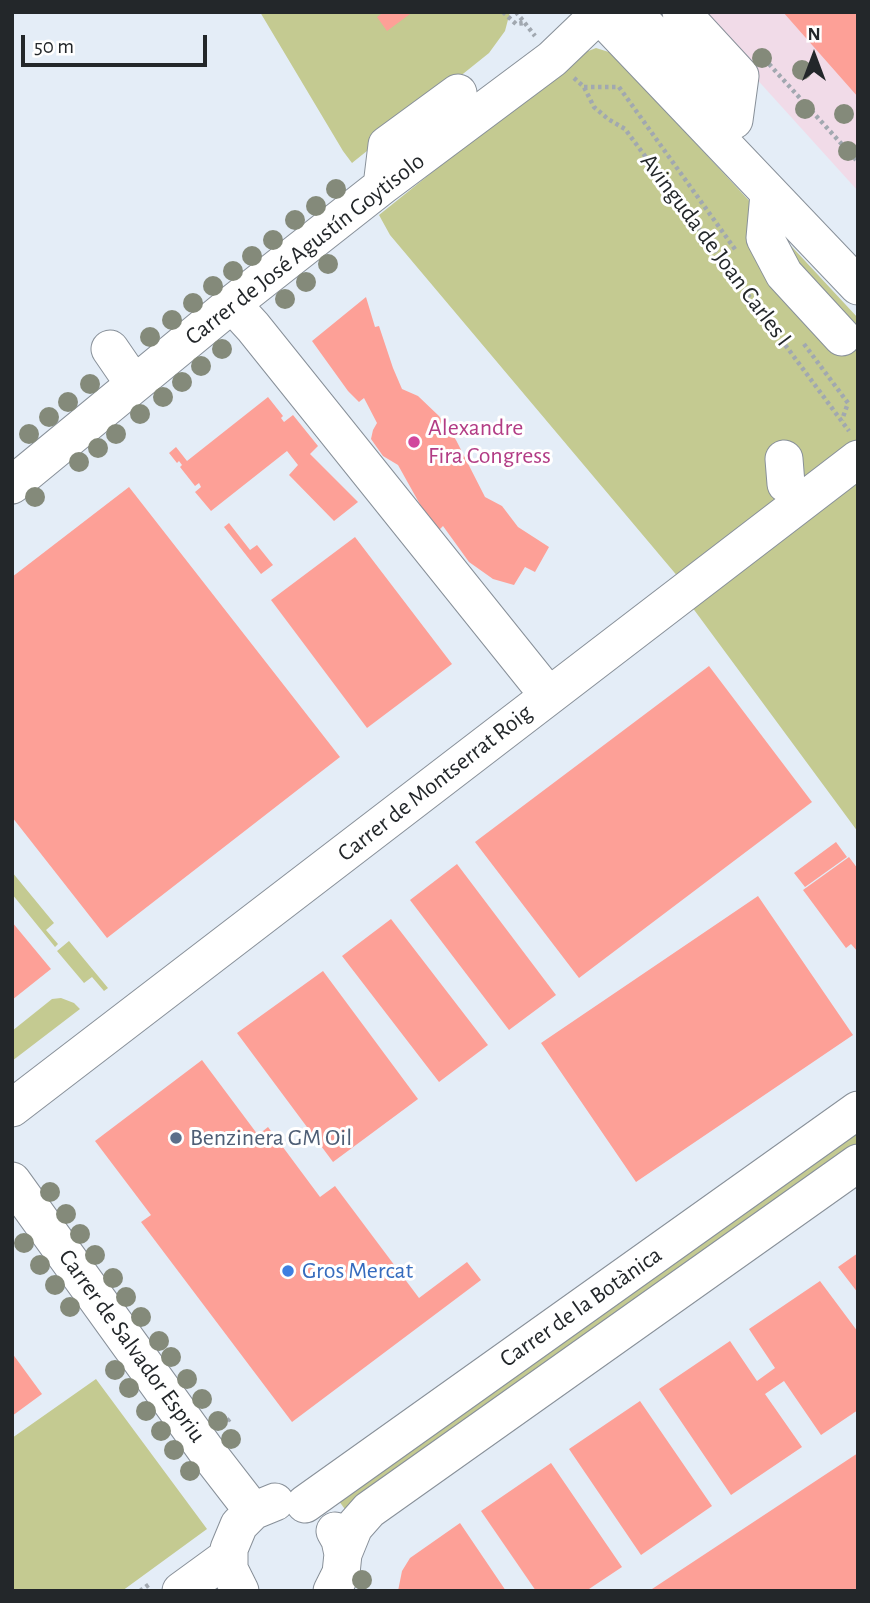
<!DOCTYPE html>
<meta charset="utf-8">
<style>
body{margin:0}
#map{position:relative;width:870px;height:1603px;overflow:hidden;background:#e4edf7;font-family:"Alegreya Sans",sans-serif}
canvas{display:block}
.frame{position:absolute;inset:0;border:14px solid #23272a;pointer-events:none}
.north{position:absolute;left:779px;top:21px;width:70px;height:70px;-webkit-text-stroke:5px #fff;paint-order:stroke;rotate:0deg;font-size:19px;font-weight:700;line-height:28px;text-align:center;color:#23272a}
.north::after{content:'';display:block;margin:auto;width:24px;height:32px;background:#23272a;clip-path:polygon(50% 0,100% 100%,50% 72%,0 100%)}
.scale{position:absolute;left:21px;top:35px;width:186px;height:32px;box-sizing:border-box;border:4px solid #23272a;border-top:0;padding-left:9px;font-size:21px;line-height:24px;white-space:nowrap;color:#23272a;-webkit-text-stroke:5px #fff;paint-order:stroke}
</style>
<div id="map">
<canvas width="870" height="1603"></canvas>
<div class="frame"></div>
<div class="north">N</div>
<div class="scale">50 m</div>
</div>
<script>
const g = document.querySelector('canvas').getContext('2d');
g.lineJoin = 'round';
function fillPath(path, color) { g.fillStyle = color; g.fill(path, 'evenodd'); }
const shape = rows => new Path2D(rows.map(r => 'M' + r).join(''));
function stroke(path, color, width, dash) { g.strokeStyle = color; g.lineWidth = width; g.lineCap = dash ? 'butt' : 'round'; g.setLineDash(dash || []); g.stroke(path); }
function label(font, color, halo, rows, align = 'center') {
  g.font = font + ' "Alegreya Sans",sans-serif'; g.lineWidth = 6; g.setLineDash([]); g.textBaseline = 'middle'; g.strokeStyle = halo; g.fillStyle = color; for (const [text, x, y, turn = 0] of rows) {
    g.save(); g.translate(x, y); g.rotate((+turn || 0) * Math.PI / 180); g.textAlign = isNaN(turn) ? turn : align; if (halo) g.strokeText(text, 0, 0); g.fillText(text, 0, 0); g.restore();
  }
}
const commercial = shape([
 [696,12,858,12,858,191]
]);
const green = shape([
 [260,12,510,12,505,31,489,53,352,163,343,151],
 [596,48,612,53,858,318,858,442,679,578,390,235,379,215,578,55],
 [858,480,858,832,692,607],
 [12,872,54,923,46,930,58,944,55,947,12,894],
 [69,941,108,988,104,991,92,977,84,983,57,951],
 [61,998,74,1003,80,1009,12,1061,12,1031,52,999],
 [858,1128,858,1151,347,1512,336,1497],
 [96,1379,207,1529,122,1591,12,1591,12,1438]
]);
const building = shape([
 [384,12,408,12,410,14,387,31,377,17],
 [783,12,858,12,858,97],
 [366,297,375,327,379,326,393,368,402,389,418,396,439,416,456,440,485,497,502,506,518,527,549,547,535,572,525,567,514,585,493,579,469,562,443,526,436,533,398,465,383,456,371,439,373,430,377,423,364,398,359,402,348,391,312,341],
 [268,397,283,416,281,418,284,422,293,415,318,446,310,454,358,502,334,521,289,475,298,465,287,451,211,511,195,492,201,487,199,483,195,486,180,467,182,465,179,461,177,463,169,453,176,447,187,461],
 [129,487,340,757,107,938,12,817,12,577],
 [229,523,250,550,257,545,273,565,261,574,224,527],
 [355,537,452,664,367,728,271,600],
 [709,666,812,802,579,978,475,842],
 [836,842,847,857,805,887,794,873],
 [849,857,858,869,858,952,851,944,846,948,803,890],
 [457,864,556,995,509,1030,410,900],
 [758,896,853,1035,636,1182,541,1043],
 [391,919,488,1045,439,1082,342,956],
 [12,922,51,969,12,1000],
 [323,971,418,1099,333,1162,237,1033],
 [202,1060,258,1135,268,1127,320,1197,335,1186,419,1298,467,1262,481,1280,292,1422,141,1222,151,1215,95,1141],
 [858,1253,858,1293,838,1267],
 [820,1281,858,1332,858,1410,821,1435,784,1381,765,1394,802,1447,731,1495,659,1389,730,1341,757,1381,775,1368,749,1329],
 [12,1353,42,1394,12,1416],
 [640,1401,712,1506,641,1555,569,1449],
 [858,1453,858,1591,649,1591],
 [551,1463,622,1567,586,1591,536,1591,481,1511],
 [460,1523,506,1591,398,1591,402,1571,410,1558]
]);
const path = shape([
 [503,12,516,24,524,23],
 [516,12,535,36],
 [769,64,858,162],
 [574,78,584,87,594,107,608,119,625,129,849,431],
 [584,87,619,87,737,252],
 [804,344,848,403,842,420],
 [222,1425,230,1419],
 [140,1591,151,1583]
]);
const minor = shape([
 [597,12,858,286],
 [633,12,728,114],
 [681,12,740,76,734,120],
 [382,186,387,145,458,93],
 [769,194,765,238,784,274,842,337],
 [232,304,253,327,549,696],
 [110,349,134,384],
 [784,459,786,484],
 [12,485,232,304,382,186,552,59,599,14],
 [12,1108,858,459],
 [12,1181,205,1449,253,1511],
 [305,1504,858,1110],
 [343,1554,354,1527,369,1510,858,1163],
 [181,1591,229,1556],
 [240,1591,229,1569,229,1549,239,1525,253,1511,275,1502],
 [332,1591,341,1573,343,1554,340,1540,335,1531]
]);
const trees = [
 [762,58],
 [802,70],
 [805,109],
 [844,114],
 [848,151],
 [336,189],
 [316,206],
 [295,220],
 [273,240],
 [252,256],
 [328,264],
 [233,271],
 [306,282],
 [213,286],
 [285,299],
 [193,303],
 [172,320],
 [150,337],
 [222,349],
 [201,366],
 [182,382],
 [90,384],
 [163,397],
 [68,402],
 [140,414],
 [49,417],
 [29,434],
 [116,434],
 [98,448],
 [79,462],
 [35,497],
 [50,1192],
 [66,1214],
 [80,1234],
 [24,1243],
 [95,1255],
 [40,1265],
 [113,1278],
 [55,1285],
 [126,1297],
 [70,1307],
 [141,1317],
 [159,1341],
 [171,1357],
 [115,1370],
 [187,1379],
 [129,1388],
 [202,1399],
 [146,1411],
 [218,1421],
 [161,1431],
 [231,1439],
 [174,1450],
 [190,1471],
 [362,1580]
];
const markers = [
 [414,442,7,"#d1479c"],
 [176,1138,7,"#5c6f8a"],
 [288,1271,7,"#3f7fe0"]
];
const streetNames = [
 ["Carrer de José Agustín Goytisolo",305,249,-38],
 ["Avinguda de Joan Carles I",716,250,53],
 ["Carrer de Montserrat Roig",435,783,-38],
 ["Carrer de la Botànica",581,1307,-35],
 ["Carrer de Salvador Espriu",132,1346,54]
];
const hotelNames = [
 ["Alexandre",428,428],
 ["Fira Congress",428,456]
];
const serviceNames = [
 ["Benzinera GM Oil",190,1138]
];
const shopNames = [
 ["Gros Mercat",302,1271]
];
fillPath(commercial, '#f1dbe8');
fillPath(green, '#c4ca91');
fillPath(building, '#fda097');
stroke(minor, '#889099', 39);
stroke(path, '#a1a8b0', 4.5, [3.5, 3.5]);
stroke(minor, '#fff', 37);
g.fillStyle = '#848a7a';
for (const [x, y] of trees) { g.beginPath(); g.arc(x, y, 10, 0, 2 * Math.PI); g.fill(); }
for (const [x, y, r, color] of markers) { const dot = new Path2D(); dot.arc(x, y, r, 0, 2 * Math.PI); g.fillStyle = color; g.fill(dot); stroke(dot, '#fff', 2.5); }
label('24px', '#23272a', '#fff', streetNames);
label('24px', '#b23c85', '#fff', hotelNames, 'left');
label('24px', '#4e5e75', '#fff', serviceNames, 'left');
label('24px', '#366cbe', '#fff', shopNames, 'left');
</script>
